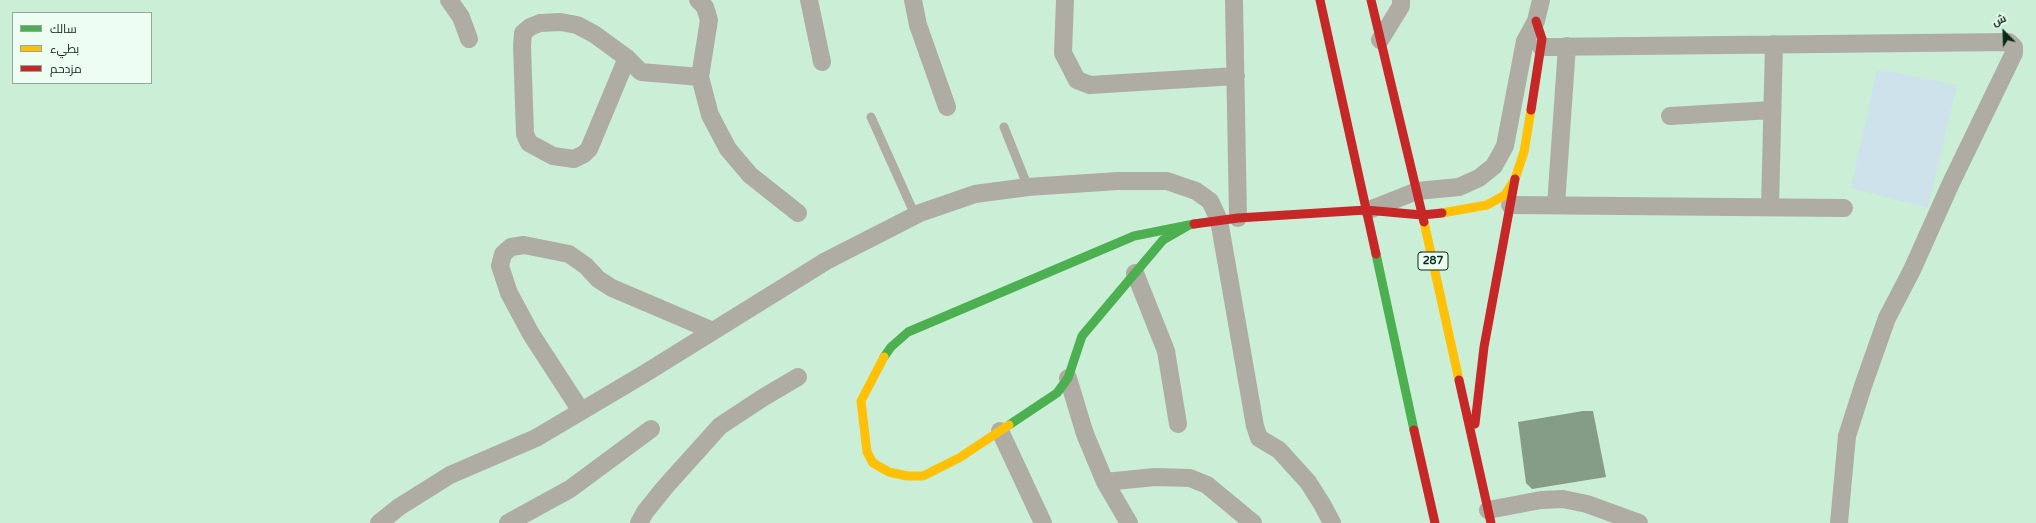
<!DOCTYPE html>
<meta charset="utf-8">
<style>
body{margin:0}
#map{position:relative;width:2036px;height:523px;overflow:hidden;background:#cbeed7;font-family:"Varela Round",Cairo,sans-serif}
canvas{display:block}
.legend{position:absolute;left:12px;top:12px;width:140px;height:72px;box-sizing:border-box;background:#edfdf2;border:1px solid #91a99b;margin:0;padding:5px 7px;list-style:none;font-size:12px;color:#072b18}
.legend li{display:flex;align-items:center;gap:8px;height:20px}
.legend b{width:20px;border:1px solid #91a99b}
.north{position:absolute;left:1984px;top:12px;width:40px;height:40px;-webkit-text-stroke:3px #edfdf2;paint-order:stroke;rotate:337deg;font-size:11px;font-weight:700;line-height:16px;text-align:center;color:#072b18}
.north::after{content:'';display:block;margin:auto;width:14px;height:18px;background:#072b18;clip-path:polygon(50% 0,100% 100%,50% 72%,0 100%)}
</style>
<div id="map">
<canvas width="2036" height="523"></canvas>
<ul class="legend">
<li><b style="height:5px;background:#4caf50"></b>سالك</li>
<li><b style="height:5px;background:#ffc107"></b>بطيء</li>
<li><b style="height:5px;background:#c62828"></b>مزدحم</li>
</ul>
<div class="north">ش</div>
</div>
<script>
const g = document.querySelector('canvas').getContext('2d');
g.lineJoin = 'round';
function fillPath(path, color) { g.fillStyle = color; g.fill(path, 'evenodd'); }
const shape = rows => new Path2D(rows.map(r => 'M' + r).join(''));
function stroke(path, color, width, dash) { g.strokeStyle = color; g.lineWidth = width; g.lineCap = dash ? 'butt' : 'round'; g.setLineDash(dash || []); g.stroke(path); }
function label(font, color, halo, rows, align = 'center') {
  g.font = font + ' "Varela Round",sans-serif'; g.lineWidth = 4; g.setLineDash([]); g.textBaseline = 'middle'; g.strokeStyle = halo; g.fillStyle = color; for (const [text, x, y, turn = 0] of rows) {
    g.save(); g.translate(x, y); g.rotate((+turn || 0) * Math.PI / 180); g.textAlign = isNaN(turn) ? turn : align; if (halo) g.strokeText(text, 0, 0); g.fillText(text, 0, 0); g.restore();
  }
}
const green = shape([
 [1877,69,1957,85,1928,208,1851,188]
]);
const building = shape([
 [1583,411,1593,411,1606,477,1532,489,1526,483,1518,422]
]);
const lane = shape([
 [871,117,915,215],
 [1004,127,1028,187]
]);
const street = shape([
 [449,0,461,17,469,39],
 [698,0,705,7,709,20,700,77,710,115,728,149,750,175,798,213],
 [809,0,822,62],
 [913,0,918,25,947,107],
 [1065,0,1063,53,1077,80,1090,85,1236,76],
 [1234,0,1238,218],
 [1380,40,1401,6,1401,0],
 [1541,47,2009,42,2014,47,2014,53,1951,183,1912,270,1887,318,1864,383,1847,436,1839,523],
 [627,58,589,149,584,154,574,159,553,156,529,143,525,134,522,46,523,33,530,27,540,23,561,22,577,25,594,34,627,58,641,72,700,77],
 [1670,116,1772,110],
 [1510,205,1844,208],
 [1556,205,1567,46],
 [1770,207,1774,44],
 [1369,210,1417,191,1459,187,1479,178,1494,166,1505,146,1525,41,1536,21,1541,0],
 [1135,273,1166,351,1178,424],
 [1068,378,1085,434,1105,482,1129,523],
 [581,411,531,334,509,293,500,266,503,254,511,247,524,245,569,254,586,266,598,279,612,288,713,331],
 [1000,431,1043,523],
 [1105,482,1155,477,1190,478,1207,485,1253,523],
 [1488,510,1541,500,1563,499,1587,504,1639,523],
 [379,523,399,507,450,475,536,438,644,374,826,261,920,213,975,194,1028,187,1118,181,1167,181,1196,191,1210,201,1219,220,1255,426,1259,438,1279,450,1308,482,1322,504,1332,523],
 [508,523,570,489,651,429],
 [639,523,645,512,666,486,720,426,764,397,798,377]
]);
const fast = shape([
 [1376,254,1414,430],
 [884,357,891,347,908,332,1134,236,1189,225],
 [1009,425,1057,393,1068,378,1082,336,1163,240,1189,225,1194,224]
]);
const slow = shape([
 [1442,213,1487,205,1505,195,1515,179,1524,152,1531,110],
 [1424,222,1459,380],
 [884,357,861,401,867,452,873,463,889,472,907,476,923,476,959,458,1009,425]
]);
const jam = shape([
 [1320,0,1376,254],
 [1371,0,1424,222],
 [1531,110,1542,39,1536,21],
 [1194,224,1238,218,1366,210,1422,215,1442,213],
 [1459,380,1491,523],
 [1475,424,1484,347,1515,179],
 [1414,430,1435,523]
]);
const shields = [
 [1433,261,30]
];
const shieldNames = [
 ["287",1433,261]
];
fillPath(green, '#cee2ec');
fillPath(building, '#859d86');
stroke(lane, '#afada3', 9);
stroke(street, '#afada3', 18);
stroke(fast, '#4caf50', 9);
stroke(slow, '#ffc107', 9);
stroke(jam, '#c62828', 9);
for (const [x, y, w] of shields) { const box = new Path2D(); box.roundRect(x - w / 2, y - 9, w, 18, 3); g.fillStyle = '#edfdf2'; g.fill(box); stroke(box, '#072b18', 1); }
label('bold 11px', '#072b18', null, shieldNames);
</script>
